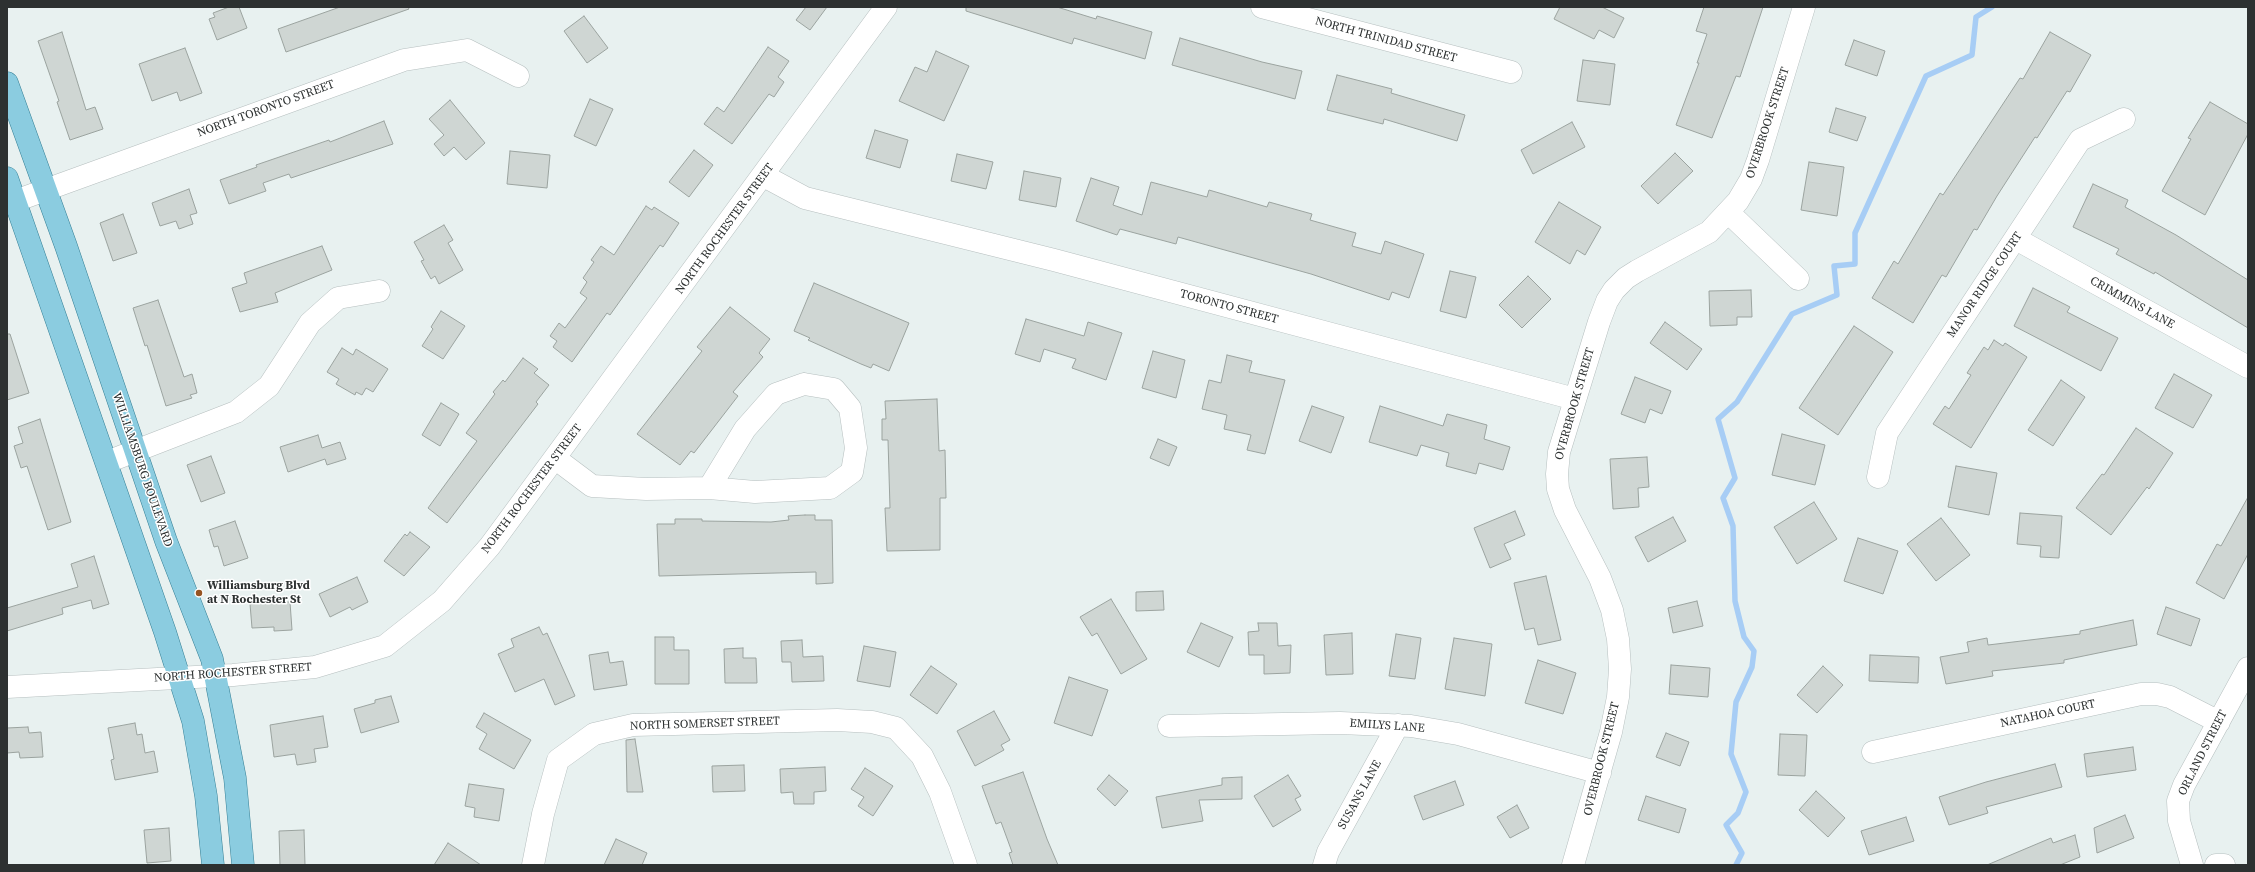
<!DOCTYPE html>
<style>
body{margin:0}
#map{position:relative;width:2255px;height:872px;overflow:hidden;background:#e8f1f0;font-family:"Source Serif 4",serif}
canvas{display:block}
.frame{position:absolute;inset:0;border:8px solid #2d3131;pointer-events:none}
</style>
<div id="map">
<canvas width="2255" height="872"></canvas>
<div class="frame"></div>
</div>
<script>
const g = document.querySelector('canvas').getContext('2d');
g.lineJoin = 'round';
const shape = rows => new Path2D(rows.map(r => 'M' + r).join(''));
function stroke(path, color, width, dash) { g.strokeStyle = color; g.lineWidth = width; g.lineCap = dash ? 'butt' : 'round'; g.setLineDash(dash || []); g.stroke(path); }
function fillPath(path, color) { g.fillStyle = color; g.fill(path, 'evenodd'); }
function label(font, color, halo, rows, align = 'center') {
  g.font = font + ' "Source Serif 4",serif'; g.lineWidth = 3; g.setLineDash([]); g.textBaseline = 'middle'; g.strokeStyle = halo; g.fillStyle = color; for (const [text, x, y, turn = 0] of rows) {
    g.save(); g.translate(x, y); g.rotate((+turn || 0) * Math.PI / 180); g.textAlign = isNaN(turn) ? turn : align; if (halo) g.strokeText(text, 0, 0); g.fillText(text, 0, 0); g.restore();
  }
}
const stream = shape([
 [1736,865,1742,853,1726,825,1738,813,1746,792,1731,754,1736,702,1752,667,1754,651,1744,637,1735,601,1733,526,1723,498,1735,478,1718,419,1737,402,1792,314,1837,295,1834,266,1855,264,1855,233,1926,76,1972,55,1976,17,1992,7]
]);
const building = shape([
 [229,7,239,7,247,28,217,40,209,19,215,17,213,13,229,7],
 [340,7,408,7,409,9,286,52,278,29,340,7],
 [806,7,827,7,810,30,796,20,806,7],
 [966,7,1057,7,1096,19,1097,16,1152,32,1145,59,1074,38,1072,44,966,11,966,7],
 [1560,7,1602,7,1624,18,1614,38,1599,30,1594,39,1554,19,1560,7],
 [1704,7,1763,7,1740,77,1736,76,1712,138,1676,125,1699,63,1697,63,1707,34,1696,31,1704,7],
 [584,16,608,48,587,63,564,31,584,16],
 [62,32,86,110,95,107,103,129,70,140,57,102,59,101,38,41,62,32],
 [2050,32,2091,55,2070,92,2067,91,2037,138,2035,137,1997,196,1977,230,1974,229,1946,277,1942,275,1913,323,1872,298,1894,261,1898,264,1940,193,1943,195,2020,78,2023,79,2050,32],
 [1180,38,1262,62,1302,71,1295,99,1172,65,1180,38],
 [1854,40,1885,51,1877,76,1845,65,1854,40],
 [768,47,789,61,778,77,784,82,774,97,769,94,732,144,704,124,717,107,724,112,768,47],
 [185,48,202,93,180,101,177,92,152,101,139,64,185,48],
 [936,51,969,66,944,121,899,101,915,67,927,72,936,51],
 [1583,60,1615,64,1610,105,1577,101,1583,60],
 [1337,75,1392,89,1391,93,1465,115,1457,141,1384,119,1383,124,1327,110,1337,75],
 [590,99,613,109,596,146,574,136,590,99],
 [450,100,485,143,466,160,454,147,444,156,434,144,444,135,429,119,450,100],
 [2210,102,2248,124,2248,134,2205,215,2162,191,2191,139,2188,138,2210,102],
 [1836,108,1866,117,1857,141,1829,132,1836,108],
 [384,121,393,144,291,178,289,174,263,183,266,191,229,204,220,180,257,167,256,165,329,140,330,142,384,121],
 [1572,122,1585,147,1533,174,1521,150,1572,122],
 [875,130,908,140,900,168,866,158,875,130],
 [694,150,713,165,689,197,669,182,694,150],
 [510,151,550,155,547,188,507,184,510,151],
 [1675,153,1693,171,1658,204,1641,186,1675,153],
 [957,154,993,162,986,189,951,181,957,154],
 [1809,162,1844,167,1837,216,1801,210,1809,162],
 [1024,171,1061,178,1056,207,1019,200,1024,171],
 [1091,178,1119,187,1113,205,1142,215,1151,182,1207,197,1209,190,1267,207,1269,202,1312,214,1310,220,1356,233,1352,246,1381,254,1385,241,1424,254,1409,298,1392,292,1389,300,1311,274,1178,237,1176,244,1120,229,1117,235,1076,221,1091,178],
 [2093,184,2128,200,2125,207,2176,235,2248,280,2248,328,2155,272,2154,274,2116,254,2119,249,2073,227,2093,184],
 [189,189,197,213,190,215,193,224,179,229,176,221,160,226,152,203,189,189],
 [1559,202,1601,227,1585,255,1577,250,1570,264,1535,242,1559,202],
 [646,206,652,210,654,207,679,223,663,247,660,245,610,315,607,313,572,362,553,347,557,341,550,336,559,323,565,328,587,298,580,293,587,282,583,278,594,262,591,260,601,246,614,255,646,206],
 [123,214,137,253,113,261,100,223,123,214],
 [444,225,453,240,448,243,463,270,439,284,435,276,431,279,421,261,424,260,414,242,444,225],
 [322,246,332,270,275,293,278,302,240,312,232,288,247,283,244,273,322,246],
 [1450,271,1476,277,1466,318,1440,311,1450,271],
 [1528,276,1551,299,1522,328,1499,305,1528,276],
 [814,283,909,323,889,371,873,364,871,368,861,364,808,340,810,338,794,331,814,283],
 [2033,288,2070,307,2067,312,2118,338,2101,371,2014,326,2033,288],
 [1751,290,1752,317,1737,317,1737,325,1710,326,1709,291,1751,290],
 [158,300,184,377,192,374,197,393,190,395,192,398,166,406,147,345,145,346,133,308,158,300],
 [730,307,770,339,759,353,763,357,733,392,738,396,694,453,691,451,680,465,637,434,702,351,697,347,730,307],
 [441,311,465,326,443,359,422,346,433,329,431,327,441,311],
 [1026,319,1084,336,1088,322,1122,333,1106,380,1072,368,1076,359,1044,349,1040,362,1015,354,1026,319],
 [1665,322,1702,349,1687,370,1650,343,1665,322],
 [1854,326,1893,352,1838,435,1799,408,1854,326],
 [7,334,10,334,29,393,7,400,7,334],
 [1994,340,2003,346,2005,343,2027,357,1971,448,1933,424,1945,406,1949,409,1971,375,1967,373,1984,347,1988,350,1994,340],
 [342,348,353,355,356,349,388,369,373,392,366,388,362,395,356,392,355,395,336,384,339,379,327,372,342,348],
 [1153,351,1185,360,1176,398,1142,388,1153,351],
 [1227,355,1252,361,1249,372,1285,380,1265,454,1247,450,1251,435,1224,429,1227,415,1202,409,1209,380,1221,383,1227,355],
 [523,358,538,369,534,373,549,385,536,402,538,404,447,523,428,508,477,441,466,433,495,394,493,392,503,380,505,382,523,358],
 [2174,374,2212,395,2193,428,2155,408,2174,374],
 [1635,377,1671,391,1662,414,1650,409,1645,423,1621,414,1635,377],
 [2061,380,2085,397,2053,446,2028,430,2061,380],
 [937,399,939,451,945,450,946,498,940,498,940,550,887,551,885,508,890,508,888,440,882,440,882,419,886,419,885,401,937,399],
 [441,403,459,414,440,446,422,435,441,403],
 [1312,406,1344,417,1331,453,1299,441,1312,406],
 [1380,406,1443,426,1447,414,1487,425,1484,439,1510,447,1503,470,1479,463,1476,474,1446,466,1449,453,1421,445,1417,456,1369,442,1380,406],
 [40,419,71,522,48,530,27,466,21,468,14,446,23,443,18,427,40,419],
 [2136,428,2173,453,2149,489,2147,487,2111,535,2076,508,2102,474,2104,475,2136,428],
 [1782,434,1825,445,1815,485,1772,475,1782,434],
 [318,435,322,448,340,442,346,459,327,465,325,459,288,472,280,447,318,435],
 [1158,439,1177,447,1169,466,1150,458,1158,439],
 [211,456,225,493,201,502,187,465,211,456],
 [1647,457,1649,487,1638,488,1639,507,1613,509,1610,459,1647,457],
 [1956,466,1997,473,1989,515,1948,507,1956,466],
 [2248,497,2248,554,2224,599,2196,583,2217,544,2221,546,2248,497],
 [1814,502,1837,539,1797,564,1774,527,1814,502],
 [1515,511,1525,535,1504,544,1511,559,1490,568,1474,528,1515,511],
 [2020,513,2062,516,2059,558,2040,557,2041,546,2017,544,2020,513],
 [805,515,815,515,815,520,832,520,833,583,816,584,816,572,659,576,657,524,675,524,675,519,702,519,702,521,771,522,789,520,788,516,805,515],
 [1673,517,1686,541,1648,562,1635,537,1673,517],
 [1941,518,1970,555,1936,581,1907,544,1941,518],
 [235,521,248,558,224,566,218,546,214,547,209,530,235,521],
 [410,532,430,547,404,576,384,561,405,534,407,536,410,532],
 [1858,538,1898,551,1883,594,1844,581,1858,538],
 [94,556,109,604,93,609,91,600,62,608,63,614,7,631,7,608,78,587,71,564,94,556],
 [1546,576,1561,640,1538,645,1534,628,1525,630,1514,583,1546,576],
 [357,577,368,602,352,610,350,607,330,617,319,594,357,577],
 [1163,591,1164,610,1136,611,1136,592,1163,591],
 [1111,599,1147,659,1121,674,1097,633,1092,636,1080,617,1111,599],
 [1697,601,1703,626,1673,633,1668,608,1697,601],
 [290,602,292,630,274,631,274,627,252,628,250,604,290,602],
 [2166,607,2200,619,2191,646,2157,634,2166,607],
 [2133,620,2137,645,2064,660,2064,663,1992,671,1993,676,1946,684,1940,657,1969,652,1967,642,1987,638,1988,645,2080,634,2080,631,2133,620],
 [1201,623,1233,637,1219,667,1187,652,1201,623],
 [1258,623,1277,623,1278,646,1291,645,1290,673,1264,674,1264,655,1249,655,1248,632,1259,631,1258,623],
 [539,627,543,635,547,633,575,696,555,705,544,679,515,692,498,654,514,647,511,639,539,627],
 [1352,633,1353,674,1326,675,1324,635,1352,633],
 [1396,634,1421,638,1415,679,1389,676,1396,634],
 [655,637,674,637,674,650,689,650,689,684,655,684,655,637],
 [1454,638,1492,644,1485,696,1445,689,1454,638],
 [802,640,803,657,823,656,824,681,792,682,791,662,782,662,781,641,802,640],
 [864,646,896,652,890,687,857,681,864,646],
 [743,648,743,658,756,658,757,683,725,683,724,649,743,648],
 [608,652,610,663,623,661,627,685,594,690,589,655,608,652],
 [1870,655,1919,657,1918,683,1869,681,1870,655],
 [1538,660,1576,673,1563,714,1525,703,1538,660],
 [1671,665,1710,668,1708,697,1669,694,1671,665],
 [931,666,957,684,937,714,910,695,931,666],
 [1823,666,1843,685,1817,713,1797,695,1823,666],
 [1069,677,1108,690,1092,736,1054,723,1069,677],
 [391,696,399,722,361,733,354,709,375,703,375,700,391,696],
 [994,711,1010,740,1001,745,1004,750,975,766,957,731,994,711],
 [484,713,531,740,514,769,479,749,487,734,476,727,484,713],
 [323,716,328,747,314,749,316,762,297,765,295,754,274,757,270,725,323,716],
 [135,723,137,735,142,734,145,753,154,751,158,772,115,780,111,760,114,759,108,728,135,723],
 [28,727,29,733,41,732,43,757,20,758,19,752,7,753,7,728,28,727],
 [1666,733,1689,742,1680,766,1656,757,1666,733],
 [1780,734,1807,735,1805,776,1778,775,1780,734],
 [635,739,643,792,627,792,626,740,635,739],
 [2133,747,2136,770,2087,777,2084,754,2133,747],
 [2055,764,2062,787,1986,807,1988,813,1949,825,1939,797,1986,782,2055,764],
 [744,765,745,791,713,792,712,766,744,765],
 [825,767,826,791,814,792,814,804,794,804,793,792,781,793,780,769,825,767],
 [865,768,893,786,873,816,858,806,864,797,851,789,865,768],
 [1023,772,1047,839,1058,865,1013,865,1009,853,1012,852,1001,822,996,824,982,786,1023,772],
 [1109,775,1128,791,1115,806,1097,789,1109,775],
 [1288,775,1301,796,1295,799,1301,810,1273,827,1254,796,1288,775],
 [1242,777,1242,799,1199,800,1203,821,1162,828,1156,797,1222,785,1222,778,1242,777],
 [1455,781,1464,805,1423,820,1414,796,1455,781],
 [469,784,504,789,499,821,474,817,475,808,465,806,469,784],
 [1816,791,1845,818,1828,837,1799,810,1816,791],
 [1646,796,1686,809,1679,833,1638,820,1646,796],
 [1517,805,1529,828,1510,838,1497,817,1517,805],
 [2125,815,2134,838,2097,853,2094,828,2125,815],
 [1906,817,1914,841,1869,855,1861,831,1906,817],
 [169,828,171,861,147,863,144,830,169,828],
 [304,830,305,865,280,865,279,831,304,830],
 [2075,835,2080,857,2060,865,1987,865,2051,838,2053,843,2075,835],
 [616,839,647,853,642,865,604,865,616,839],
 [448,843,481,865,434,865,448,843]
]);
const minor = shape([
 [1262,7,1511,72],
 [764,176,805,198,1054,260,1575,399],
 [15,201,404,60,467,50,518,76],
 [1729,213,1798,279],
 [2016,239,2248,367],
 [804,384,834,389,850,408,856,448,852,472,830,488,755,492,709,488,745,429,776,394,804,384],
 [556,459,592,486,646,489,709,488],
 [107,462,236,412,269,386,310,323,338,298,379,291],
 [1878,477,1887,433,2080,140,2124,119],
 [7,687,233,675,315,667,385,646,442,601,490,546,886,7],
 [1169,726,1340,723,1411,726,1458,734,1600,773],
 [1873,752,2141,694,2157,694,2170,697,2219,722],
 [533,865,543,814,558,760,594,734,633,725,837,720,872,722,896,728,922,756,940,792,966,865],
 [1324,865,1328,852,1398,725],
 [1573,865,1611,732,1618,697,1620,669,1618,639,1612,610,1600,578,1565,510,1558,489,1557,474,1559,452,1599,322,1607,301,1614,290,1626,278,1637,271,1709,232,1738,201,1751,179,1758,160,1804,7],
 [2192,865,2179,821,2178,801,2184,785,2248,668],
 [2216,865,2224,865]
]);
const major = shape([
 [7,83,66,246,166,541,212,659,235,778,243,865],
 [7,178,165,632,193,721,206,796,213,865]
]);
const markers = [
 [199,593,4,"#955321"]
];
const streetNames = [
 ["NORTH TRINIDAD STREET",1386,40,15],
 ["NORTH TORONTO STREET",266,109,-20],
 ["OVERBROOK STREET",1768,123,-72],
 ["NORTH ROCHESTER STREET",725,229,-54],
 ["MANOR RIDGE COURT",1985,285,-56],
 ["CRIMMINS LANE",2132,303,29],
 ["TORONTO STREET",1229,307,15],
 ["OVERBROOK STREET",1575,404,-74],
 ["WILLIAMSBURG BOULEVARD",142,470,71],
 ["NORTH ROCHESTER STREET",532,489,-53],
 ["NORTH ROCHESTER STREET",233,673,-4],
 ["NATAHOA COURT",2048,714,-12],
 ["NORTH SOMERSET STREET",705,724,-2],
 ["EMILYS LANE",1387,726,4],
 ["ORLAND STREET",2203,753,-63],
 ["OVERBROOK STREET",1602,759,-76],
 ["SUSANS LANE",1360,795,-61]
];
const poiNames = [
 ["Williamsburg Blvd",207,586],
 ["at N Rochester St",207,600]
];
stroke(stream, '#a7cdf5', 5.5);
fillPath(building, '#cfd6d3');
stroke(building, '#9ba39f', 1);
stroke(minor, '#b6bfbf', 23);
stroke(major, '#378096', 23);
stroke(minor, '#fff', 22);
stroke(major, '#8bcce0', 22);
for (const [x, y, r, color] of markers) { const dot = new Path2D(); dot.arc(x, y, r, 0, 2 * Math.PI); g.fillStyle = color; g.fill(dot); stroke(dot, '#fff', 1.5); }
label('12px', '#2d3131', '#fff', streetNames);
label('bold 12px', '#2d3131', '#fff', poiNames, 'left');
</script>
